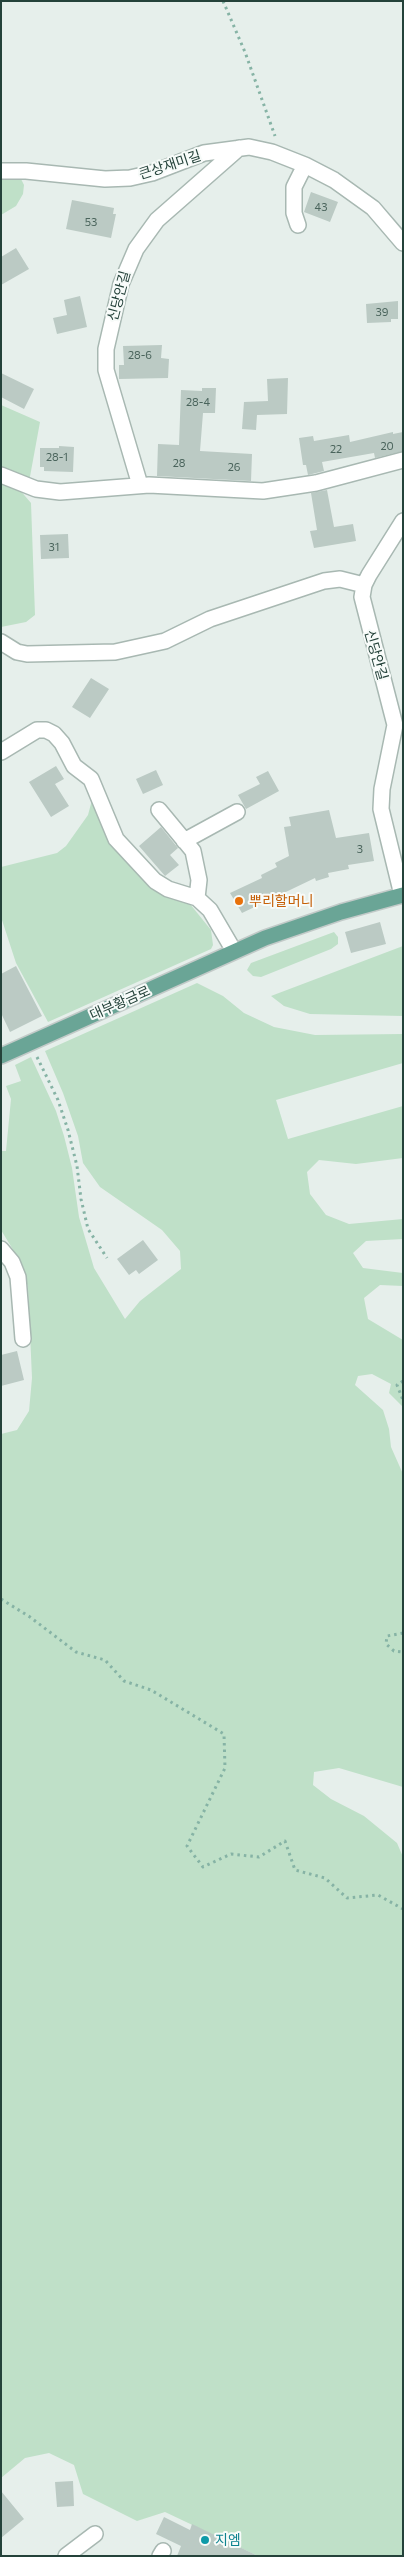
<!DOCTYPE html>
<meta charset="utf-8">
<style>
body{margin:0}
#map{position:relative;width:404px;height:2557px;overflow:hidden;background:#e6efeb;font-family:Commissioner,sans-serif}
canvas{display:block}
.frame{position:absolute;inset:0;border:2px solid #24423a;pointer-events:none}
</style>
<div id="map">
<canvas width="404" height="2557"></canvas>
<div class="frame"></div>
</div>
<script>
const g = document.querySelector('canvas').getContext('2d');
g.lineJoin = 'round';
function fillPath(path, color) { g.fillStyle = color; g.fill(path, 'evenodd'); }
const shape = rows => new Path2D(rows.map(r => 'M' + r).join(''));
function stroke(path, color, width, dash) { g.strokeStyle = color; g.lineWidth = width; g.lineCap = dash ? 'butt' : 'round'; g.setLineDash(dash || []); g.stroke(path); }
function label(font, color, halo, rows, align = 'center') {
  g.font = font + ' Commissioner,"Noto Sans KR",sans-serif'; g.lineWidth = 4; g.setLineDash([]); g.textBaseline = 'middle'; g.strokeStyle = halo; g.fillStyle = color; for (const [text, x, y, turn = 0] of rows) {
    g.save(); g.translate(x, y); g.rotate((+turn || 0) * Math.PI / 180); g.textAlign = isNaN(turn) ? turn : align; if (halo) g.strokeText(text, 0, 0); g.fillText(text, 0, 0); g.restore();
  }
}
const green = shape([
 [1,176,20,177,24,185,23,194,16,206,1,215],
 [1,405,40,422,29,482,1,470],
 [1,481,19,489,31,503,35,615,26,622,1,627],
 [92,800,109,842,155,891,190,904,211,930,213,945,211,949,48,1022,16,963,1,917,1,867,57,853,66,846,88,815],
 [334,932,338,937,338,944,331,949,261,977,253,976,247,970,251,963],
 [403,946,403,1016,310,1014,284,1006,271,996],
 [197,983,223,996,244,1013,274,1027,315,1035,403,1034,403,1063,276,1100,288,1139,403,1106,403,1158,356,1164,319,1160,307,1172,310,1194,326,1215,349,1224,403,1219,403,1239,366,1241,353,1253,363,1268,403,1273,403,1286,380,1285,364,1298,368,1319,403,1340,403,1407,389,1393,391,1384,372,1374,358,1376,355,1385,383,1410,389,1429,391,1447,403,1474,403,1787,339,1768,314,1772,313,1785,331,1799,364,1816,397,1843,403,1857,403,2556,258,2556,165,2512,137,2521,83,2494,74,2465,49,2453,25,2458,1,2478,1,1434,17,1430,29,1411,32,1378,28,1288,23,1266,1,1230,1,1151,6,1151,11,1099,6,1086,21,1081,15,1065,31,1057,56,1111,64,1136,72,1168,79,1217,94,1268,125,1319,140,1301,181,1269,180,1251,162,1230,100,1187,83,1163,78,1136,63,1093,45,1051]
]);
const building = shape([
 [311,192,338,202,330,222,304,212],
 [72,200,114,208,113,214,116,214,111,238,66,229],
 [16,248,29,269,1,285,1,257],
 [80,296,87,327,57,334,53,318,67,315,64,300],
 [398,301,398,319,391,319,391,322,367,323,366,304],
 [162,345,161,358,169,359,168,378,119,379,119,365,124,365,123,346],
 [1,373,34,389,24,409,1,397],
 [288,378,287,414,257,415,256,430,242,429,244,402,268,401,267,379],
 [202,388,216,388,215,413,203,413,200,451,252,454,251,481,157,476,158,444,179,445,181,390,202,391],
 [393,432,393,434,403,432,403,451,375,458,374,453,322,462,324,471,308,475,306,465,303,465,299,438,313,436,314,441,349,435,350,442],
 [59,446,74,447,73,472,44,471,44,467,40,467,40,448,59,448],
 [327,490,334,527,353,524,356,541,314,548,310,531,317,530,311,493],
 [68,534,69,558,41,559,40,535],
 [91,678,109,689,90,718,72,707],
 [56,766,64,779,55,784,69,806,51,817,29,782],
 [156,770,163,785,143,794,136,779],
 [268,771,279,791,246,809,238,795,260,784,256,777],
 [329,810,336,838,369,833,374,861,348,865,349,869,328,873,329,877,316,881,315,878,242,913,230,893,262,878,261,875,277,867,275,863,289,856,284,827,291,826,289,817],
 [161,827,178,848,170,855,179,865,165,876,139,846],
 [380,922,386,944,351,953,345,932],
 [16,966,42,1016,10,1032,1,1013,1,974],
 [143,1240,158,1260,139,1274,136,1270,129,1275,117,1259],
 [17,1351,24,1380,1,1386,1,1355],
 [73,2481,74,2506,57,2507,55,2482],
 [1,2491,24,2519,1,2538],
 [164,2517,190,2530,192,2524,258,2556,177,2556,181,2546,156,2534]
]);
const path = shape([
 [223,1,245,52,275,136],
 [37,1057,58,1100,68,1130,77,1166,81,1199,88,1229,107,1258],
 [403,1381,397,1385,403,1400],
 [1,1599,30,1617,76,1652,105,1660,124,1681,151,1690,224,1734,225,1768,187,1846,203,1867,231,1854,259,1857,285,1841,295,1870,325,1878,347,1898,378,1895,403,1909],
 [403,1633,387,1636,386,1644,394,1651,403,1652]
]);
const minor = shape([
 [1,171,26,171,105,179,130,178,152,173,204,153,249,147,272,152,305,165,334,180,373,208,403,243],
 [298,225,294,213,294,187,305,165],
 [1,475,36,489,60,492,149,485,263,491,316,483,403,460],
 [140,485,106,370,106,349,121,284,136,249,157,220,239,148],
 [1,642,17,652,27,654,115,652,165,641,210,619,324,581,340,579,364,585],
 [1,752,37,730,46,730,54,734,62,743,74,766,91,779,116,839,155,881,168,889,197,898,210,910,234,951],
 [159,810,193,851,199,880,197,898],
 [184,841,237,812],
 [402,895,381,809,382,789,395,725,362,597,364,585,369,575,403,521],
 [1,1249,12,1262,18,1277,23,1339],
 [66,2556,95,2534],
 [160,2556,163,2551]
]);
const major = shape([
 [1,1056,265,938,341,912,403,895]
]);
const markers = [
 [239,901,5,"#e8710a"],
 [205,2540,5,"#0f9aa8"]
];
const numberNames = [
 ["43",321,207],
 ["53",91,222],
 ["39",382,312],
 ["28-6",140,355],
 ["28-4",198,402],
 ["20",387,446],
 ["22",336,449],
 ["28-1",57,457],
 ["28",179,463],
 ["26",234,467],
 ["31",54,547],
 ["3",360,849]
];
const streetNames = [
 ["큰상재미길",170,165,-18],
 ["신당안길",119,296,-75],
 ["신당안길",376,655,74],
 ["대부황금로",120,1003,-24]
];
const foodNames = [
 ["뿌리할머니",249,901]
];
const cultureNames = [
 ["지엠",215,2540]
];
fillPath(green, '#bfe0c8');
fillPath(building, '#bbcac4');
stroke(minor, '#a8b8b2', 18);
stroke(major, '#c2cac8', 18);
stroke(path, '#86b3a5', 3, [2.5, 4]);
stroke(minor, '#fff', 15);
stroke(major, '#6aa596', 15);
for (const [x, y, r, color] of markers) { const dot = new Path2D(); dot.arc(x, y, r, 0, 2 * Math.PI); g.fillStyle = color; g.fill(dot); stroke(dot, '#f7fbf9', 2); }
label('11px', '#4a645c', null, numberNames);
label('14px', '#24423a', '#f7fbf9', streetNames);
label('14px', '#c56008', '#f7fbf9', foodNames, 'left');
label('14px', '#0d838f', '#f7fbf9', cultureNames, 'left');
</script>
